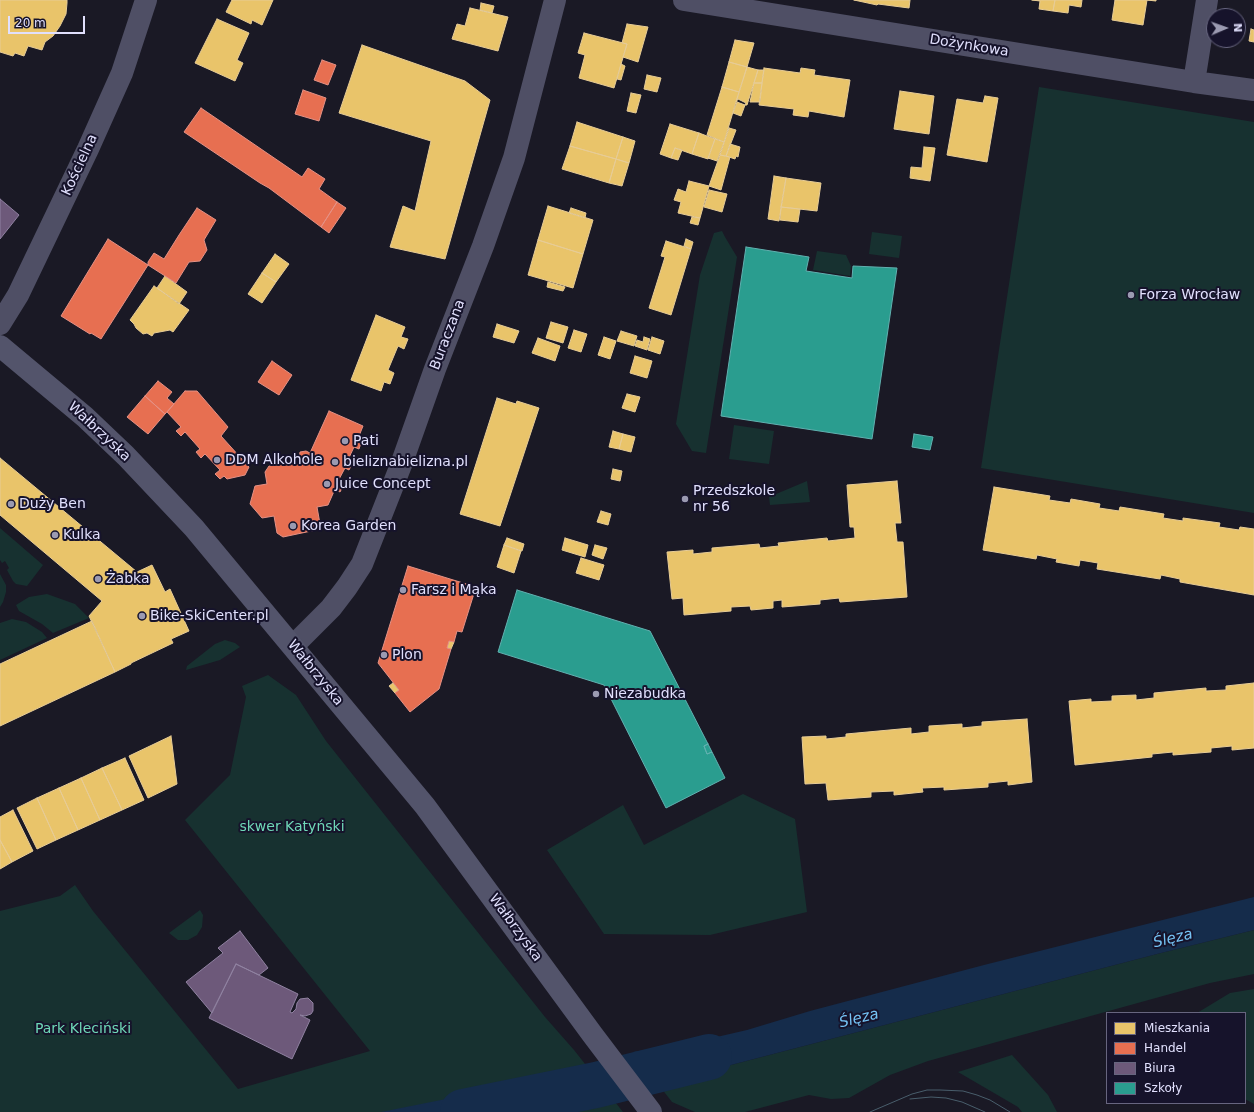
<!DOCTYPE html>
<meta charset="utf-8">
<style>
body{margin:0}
#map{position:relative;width:1254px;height:1112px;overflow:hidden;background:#1a1925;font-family:"DejaVu Sans",sans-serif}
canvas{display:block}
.legend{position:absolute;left:1106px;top:1012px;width:140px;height:92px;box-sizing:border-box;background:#16132b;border:1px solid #67657f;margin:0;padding:5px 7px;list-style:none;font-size:12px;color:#e1e0fd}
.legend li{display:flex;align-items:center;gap:8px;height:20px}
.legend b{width:20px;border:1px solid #67657f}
.north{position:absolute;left:1206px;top:8px;width:40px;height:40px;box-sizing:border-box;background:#16132b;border:1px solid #67657f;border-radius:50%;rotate:88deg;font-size:11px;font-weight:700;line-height:16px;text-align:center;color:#e1e0fd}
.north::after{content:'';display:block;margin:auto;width:14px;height:18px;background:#9b9ab1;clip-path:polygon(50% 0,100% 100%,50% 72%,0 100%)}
.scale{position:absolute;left:8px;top:16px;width:77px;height:18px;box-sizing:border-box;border:2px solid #e1e0fd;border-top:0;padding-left:5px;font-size:12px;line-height:14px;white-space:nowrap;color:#e1e0fd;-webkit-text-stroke:3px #16132b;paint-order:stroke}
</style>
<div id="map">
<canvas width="1254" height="1112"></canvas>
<ul class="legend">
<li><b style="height:11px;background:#e9c46a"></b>Mieszkania</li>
<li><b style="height:11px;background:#e76f51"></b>Handel</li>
<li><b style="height:11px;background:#6d597a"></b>Biura</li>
<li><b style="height:11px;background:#2a9d8f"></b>Szkoły</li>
</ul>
<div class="north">N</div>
<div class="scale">20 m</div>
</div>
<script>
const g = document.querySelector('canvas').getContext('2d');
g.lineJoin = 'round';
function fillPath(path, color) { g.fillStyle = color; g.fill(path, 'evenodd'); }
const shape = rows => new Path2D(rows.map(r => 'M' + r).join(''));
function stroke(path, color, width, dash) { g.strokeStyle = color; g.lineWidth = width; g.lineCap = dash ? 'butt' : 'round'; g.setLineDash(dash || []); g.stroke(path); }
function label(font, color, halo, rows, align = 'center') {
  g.font = font + ' "DejaVu Sans",sans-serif'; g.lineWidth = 4; g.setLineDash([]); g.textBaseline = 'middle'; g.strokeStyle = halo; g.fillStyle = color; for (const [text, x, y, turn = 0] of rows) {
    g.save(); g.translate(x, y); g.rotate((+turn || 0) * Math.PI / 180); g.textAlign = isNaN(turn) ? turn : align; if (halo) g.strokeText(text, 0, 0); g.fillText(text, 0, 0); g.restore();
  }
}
const green = shape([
 [1039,87,1254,122,1254,513,981,468],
 [722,231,725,237,737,257,706,453,692,451,676,424,700,275,714,233],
 [872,232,902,236,899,258,869,254],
 [817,251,846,255,851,266,850,276,813,270],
 [734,425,774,431,769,464,729,459],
 [807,481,810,502,770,505,769,497],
 [0,528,43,565,27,586,16,584,13,581,7,570,9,568,5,561,2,563,0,560],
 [0,574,6,585,6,592,3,602,0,607],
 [47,594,75,604,89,618,53,633,42,624,19,611,16,605,29,597],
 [12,619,26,622,42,632,47,638,0,660,0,623],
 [225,640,235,643,240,647,220,660,186,670,187,666,215,644],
 [268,675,296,695,326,741,545,1017,574,1050,623,1112,0,1112,0,911,60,896,75,885,93,911,238,1089,370,1051,185,820,230,775,246,697,242,686],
 [743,794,795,819,807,912,710,935,604,934,547,850,623,805,644,845],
 [200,910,203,915,202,927,197,935,188,940,178,940,169,933],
 [1254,930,1254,974,1210,983,928,1061,890,1075,849,1098,831,1099,809,1095,745,1112,695,1112,672,1102,658,1084,1157,954],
 [1254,989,1254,1104,1245,1099,1245,1013,1197,1013,1230,993],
 [1012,1055,1048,1095,1057,1112,1022,1112,1018,1107,958,1072]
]);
const water = shape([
 [1254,897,1254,930,1157,954,658,1084,633,1052,644,1050,656,1051,747,1030,810,1011,984,965],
 [589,1069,612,1098,552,1112,381,1112,581,1072]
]);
const homes = shape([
 [0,0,67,0,67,3,66,14,60,26,53,36,45,42,42,50,28,46,24,56,15,53,13,56,0,52,0,0],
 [232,0,273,0,262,25,252,20,251,24,226,12,232,0],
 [854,0,910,0,909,8,878,4,877,5,854,0],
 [1032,0,1055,0,1053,11,1039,9,1040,1,1032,0],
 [1055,0,1082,0,1081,7,1069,5,1068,13,1053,11,1055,0],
 [1115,0,1156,0,1156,1,1147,0,1143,25,1112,20,1115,0],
 [481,3,494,6,492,13,480,10,481,3],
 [470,8,508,17,498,51,452,39,457,24,465,26,470,8],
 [217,19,249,33,237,60,243,63,235,81,195,63,217,19],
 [627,24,648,27,638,62,623,57,627,44,622,43,627,24],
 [1251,29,1254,30,1254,42,1249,41,1251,29],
 [584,33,627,44,614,88,579,78,585,55,578,53,584,33],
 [735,40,754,43,747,67,729,62,735,40],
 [362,45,465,81,490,100,445,259,390,247,403,206,415,211,431,141,339,113,362,45],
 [729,62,747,67,739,92,722,87,729,62],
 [621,64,625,66,621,80,617,79,621,64],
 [747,67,758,70,747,105,745,105,746,103,738,99,736,102,747,67],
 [764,68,800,73,801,68,815,70,814,75,850,80,844,117,809,111,808,117,793,115,794,109,759,105,764,68],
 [758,70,764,70,762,83,754,83,758,70],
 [647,75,661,78,657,92,644,89,647,75],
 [754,83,762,83,760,102,750,102,754,83],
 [722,87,739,92,724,142,707,135,722,87],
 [900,91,934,96,929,134,894,129,900,91],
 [631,93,641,95,636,113,627,111,631,93],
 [985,96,998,98,987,162,947,155,957,99,983,103,985,96],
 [737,102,745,105,741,116,733,113,737,102],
 [577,122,623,137,616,159,570,146,577,122],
 [670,124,699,133,692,154,675,148,671,158,660,154,670,124],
 [729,128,736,130,726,156,720,155,729,128],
 [699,133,715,139,708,159,692,154,699,133],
 [623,137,635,141,629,163,616,159,623,137],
 [715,139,724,142,717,161,708,158,715,139],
 [730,144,740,147,738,157,736,156,735,159,726,156,730,144],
 [570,146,616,159,609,183,562,169,570,146],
 [924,147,935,148,930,181,910,178,911,167,922,168,924,147],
 [675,148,682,150,678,160,671,158,675,148],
 [720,155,730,157,721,190,709,186,720,155],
 [616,159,629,163,622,186,609,183,616,159],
 [774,176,786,178,779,221,768,219,774,176],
 [786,178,821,183,817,211,781,207,786,178],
 [689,181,709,186,700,218,678,213,681,202,674,200,678,189,686,192,689,181],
 [709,190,727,194,722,212,704,207,709,190],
 [548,206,593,220,583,254,538,240,548,206],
 [781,207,800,209,798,222,780,220,781,207],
 [571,208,586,213,585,218,569,213,571,208],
 [692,217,700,218,698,225,690,223,692,217],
 [686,239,693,242,691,249,684,246,686,239],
 [538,240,583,254,573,288,528,275,538,240],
 [666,241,691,249,671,315,649,308,665,257,661,256,666,241],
 [275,254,289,264,276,282,262,273,275,254],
 [262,273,276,282,262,303,248,294,262,273],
 [165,276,187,292,179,304,157,288,165,276],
 [548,282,565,287,563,291,547,287,548,282],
 [154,286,189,310,173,332,170,330,154,333,152,336,147,333,143,334,136,328,134,324,130,320,154,286],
 [376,315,405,327,401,337,408,339,404,349,398,346,388,370,394,373,390,384,384,382,381,391,351,380,376,315],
 [551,322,568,327,563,343,546,338,551,322],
 [497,324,519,331,514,343,493,337,497,324],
 [574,330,587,334,581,352,568,348,574,330],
 [621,331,637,336,634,346,617,341,621,331],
 [604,337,616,341,610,359,598,355,604,337],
 [644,337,650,339,647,350,635,346,637,340,643,342,644,337],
 [652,337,664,341,660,354,648,350,652,337],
 [538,338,560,346,555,361,532,353,538,338],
 [635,356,652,361,647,378,630,373,635,356],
 [627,394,640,397,635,412,622,408,627,394],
 [497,398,516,404,517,401,539,408,500,526,460,514,497,398],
 [613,431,623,434,619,449,609,447,613,431],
 [623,434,635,437,631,452,619,449,623,434],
 [0,458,137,572,152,565,165,592,170,589,189,631,171,639,173,643,131,663,131,664,115,672,89,616,102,601,0,515,0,458],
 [613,469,622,471,620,481,611,479,613,469],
 [897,481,901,523,895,523,897,542,903,542,907,597,840,602,839,598,820,600,820,604,782,607,782,600,773,601,773,608,751,610,750,606,731,607,731,611,684,615,683,598,672,599,667,552,693,550,693,554,712,552,712,548,759,544,760,548,779,546,778,543,827,538,828,541,855,538,854,527,850,527,847,485,897,481],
 [994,487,1050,496,1049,500,1070,503,1071,499,1100,504,1099,508,1119,511,1120,507,1164,514,1163,518,1183,521,1183,518,1220,523,1219,527,1239,530,1240,527,1254,529,1254,595,1180,582,1180,579,1161,575,1160,579,1097,569,1098,563,1080,560,1079,566,1056,562,1057,559,1037,555,1036,559,983,550,994,487],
 [601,511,611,514,608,525,597,522,601,511],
 [507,538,524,544,522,551,504,545,507,538],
 [565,538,588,545,585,557,562,550,565,538],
 [504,545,521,551,514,573,497,567,504,545],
 [595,545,607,548,603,559,592,555,595,545],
 [581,558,604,565,599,580,576,573,581,558],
 [92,621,115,672,0,726,0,664,92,621],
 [449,641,454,642,451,649,447,648,449,641],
 [393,683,399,690,395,693,389,686,393,683],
 [1254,683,1254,748,1232,750,1232,746,1211,748,1211,752,1173,755,1173,752,1152,754,1152,757,1075,765,1069,701,1091,699,1091,702,1112,701,1112,696,1136,695,1136,700,1154,698,1154,693,1206,688,1206,691,1226,690,1226,686,1254,683],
 [1027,719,1032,782,1008,785,1008,781,988,783,988,787,944,790,944,787,922,788,923,792,894,795,894,791,871,792,871,797,828,800,826,783,805,784,802,737,826,736,826,739,846,737,846,734,911,728,911,734,929,732,929,726,962,724,962,728,982,726,982,722,1027,719],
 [171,736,177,784,148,798,129,756,171,736],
 [125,758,144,800,122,810,102,768,125,758],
 [102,768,122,810,100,820,81,778,102,768],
 [81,778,100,820,78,830,59,788,81,778],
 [59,788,78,830,56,840,37,798,59,788],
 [37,798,56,840,37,849,17,808,37,798],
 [13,810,33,851,12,862,0,840,0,817,13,810],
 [0,840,12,862,0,869,0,840]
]);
const shops = shape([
 [322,60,336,65,328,85,314,80,322,60],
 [303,90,326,98,319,121,295,114,303,90],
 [201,108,302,177,308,168,325,179,319,189,337,202,321,227,269,188,260,183,184,132,201,108],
 [337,202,346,208,329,233,321,227,337,202],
 [197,208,216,220,204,240,207,250,200,261,189,262,176,283,148,265,148,262,154,253,164,259,179,235,197,208],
 [108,239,148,265,101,339,91,333,90,334,61,316,108,239],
 [272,361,292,375,279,395,258,382,272,361],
 [158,381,172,392,167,398,174,404,165,414,145,396,158,381],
 [185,391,197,391,228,427,221,436,249,467,245,475,227,479,224,476,220,479,215,474,220,470,205,454,201,458,196,452,200,449,185,432,181,436,176,431,181,427,167,412,185,391],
 [145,396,165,414,148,434,127,417,145,396],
 [329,411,363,426,357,441,361,443,359,449,354,447,347,462,352,464,349,470,345,468,337,483,343,486,340,492,335,489,328,505,317,507,320,524,316,530,283,537,277,533,274,516,262,518,250,504,255,486,267,484,265,472,269,466,299,460,300,452,306,451,310,453,329,411],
 [408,566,476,587,462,632,457,631,454,642,449,641,447,648,451,649,439,689,410,712,395,693,399,690,378,663,408,566]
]);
const offices = shape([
 [0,199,19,215,0,239,0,199],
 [240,931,268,968,259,975,236,964,212,1013,186,982,223,953,218,948,240,931],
 [236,964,298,994,290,1012,292,1013,296,1009,297,1003,300,999,308,998,313,1003,313,1011,311,1014,305,1016,300,1015,310,1020,292,1059,209,1018,236,964]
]);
const schools = shape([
 [746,247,809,257,806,271,852,278,853,266,897,268,872,439,721,416,746,247],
 [914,434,933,437,930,450,912,447,914,434],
 [517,590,650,631,708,744,704,746,707,754,712,752,725,778,666,808,604,685,498,652,517,590],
 [708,744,712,752,707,754,704,746,708,744]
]);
const river = shape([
 [463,1112,596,1085,709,1057]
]);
const street = shape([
 [684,0,1194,82,1254,90],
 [1194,82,1207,0],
 [0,324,18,295,88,149,122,73,146,0],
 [293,646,331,608,347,587,362,564,401,465,435,369,483,246,514,158,555,0]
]);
const secondary = shape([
 [0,346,85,417,126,456,194,528,425,806,592,1034,651,1112]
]);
const tram = shape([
 [910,1099,931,1097,946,1098,962,1102,985,1112],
 [870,1112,912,1094,927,1090,940,1090,963,1091,977,1095,990,1100,1010,1112]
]);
const markers = [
 [1131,295,4,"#9b9ab1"],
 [345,441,4,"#9b9ab1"],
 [217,460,4,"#9b9ab1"],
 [335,462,4,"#9b9ab1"],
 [327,484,4,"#9b9ab1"],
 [685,499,4,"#9b9ab1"],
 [11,504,4,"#9b9ab1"],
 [293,526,4,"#9b9ab1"],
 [55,535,4,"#9b9ab1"],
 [98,579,4,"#9b9ab1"],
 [403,590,4,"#9b9ab1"],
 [142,616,4,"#9b9ab1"],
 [384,655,4,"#9b9ab1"],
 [596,694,4,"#9b9ab1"]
];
const streetNames = [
 ["Dożynkowa",969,46,9],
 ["Kościelna",80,165,-65],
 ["Buraczana",448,335,-69],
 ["Wałbrzyska",99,432,43],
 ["Wałbrzyska",315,673,51],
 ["Wałbrzyska",515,928,54]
];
const poiNames = [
 ["Forza Wrocław",1139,295],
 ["Pati",353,441],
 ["DDM Alkohole",225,460],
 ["bieliznabielizna.pl",343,462],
 ["Juice Concept",335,484],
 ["Przedszkole",693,491],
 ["nr 56",693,507],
 ["Duży Ben",19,504],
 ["Korea Garden",301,526],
 ["Kulka",63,535],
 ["Żabka",106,579],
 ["Farsz i Mąka",411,590],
 ["Bike-SkiCenter.pl",150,616],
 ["Plon",392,655],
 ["Niezabudka",604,694]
];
const parkNames = [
 ["skwer Katyński",292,827],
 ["Park Kleciński",83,1029]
];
const waterNames = [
 ["Ślęza",1173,939,-14],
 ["Ślęza",859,1019,-14]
];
fillPath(green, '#173130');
fillPath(water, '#152c4b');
fillPath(homes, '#e9c46a');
stroke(homes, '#e7cc96', 1);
fillPath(shops, '#e76f51');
stroke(shops, '#e59185', 1);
fillPath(offices, '#6d597a');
stroke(offices, '#9082a1', 1);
fillPath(schools, '#2a9d8f');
stroke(schools, '#61b1b0', 1);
stroke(river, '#152c4b', 46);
stroke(street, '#4f4f65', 22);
stroke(secondary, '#53546b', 22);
stroke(tram, '#495e6c', 1);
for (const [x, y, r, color] of markers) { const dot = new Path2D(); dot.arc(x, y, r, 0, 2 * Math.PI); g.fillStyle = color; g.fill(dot); stroke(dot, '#16132b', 1.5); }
label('14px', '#e1e0fd', '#16132b', streetNames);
label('14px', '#e1e0fd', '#16132b', poiNames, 'left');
label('14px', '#6fd9b8', '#16132b', parkNames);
label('italic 15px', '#75c3f5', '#16132b', waterNames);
</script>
